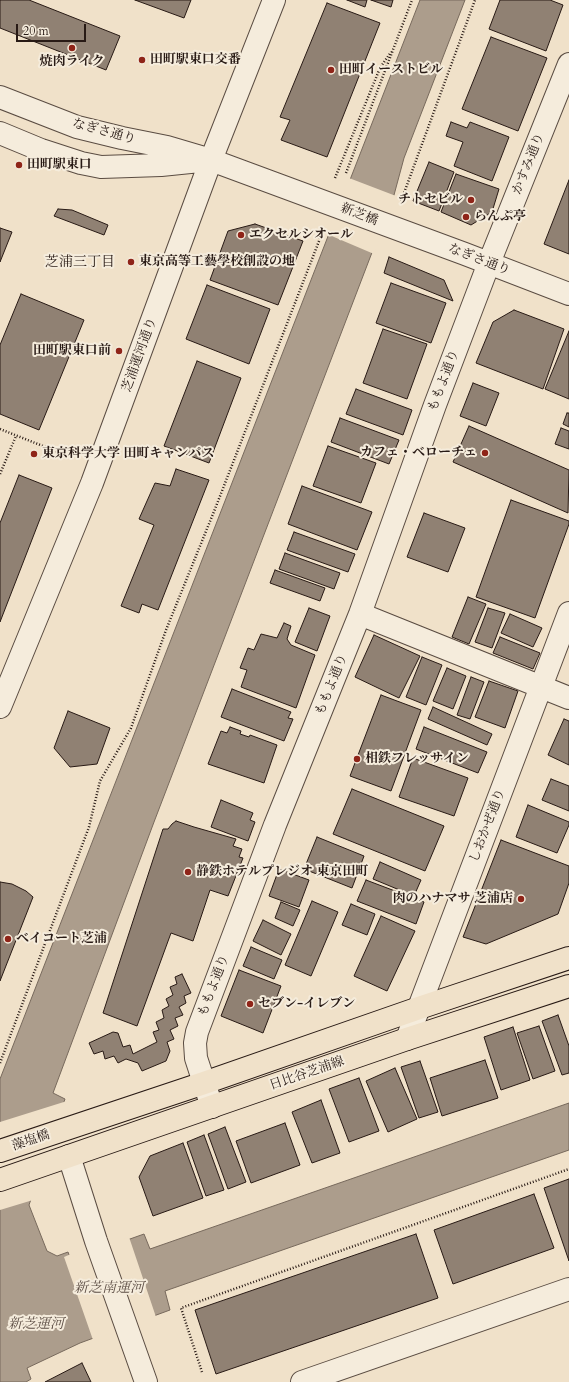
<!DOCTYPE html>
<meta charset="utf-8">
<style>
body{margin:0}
#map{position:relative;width:569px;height:1382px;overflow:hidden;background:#f0e1c9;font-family:Cardo,serif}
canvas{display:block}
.scale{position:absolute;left:16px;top:24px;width:70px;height:18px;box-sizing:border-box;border:2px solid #281a15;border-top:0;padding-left:5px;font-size:12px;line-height:14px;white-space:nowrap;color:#281a15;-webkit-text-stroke:3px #f5ecdc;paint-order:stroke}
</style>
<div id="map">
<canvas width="569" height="1382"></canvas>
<div class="scale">20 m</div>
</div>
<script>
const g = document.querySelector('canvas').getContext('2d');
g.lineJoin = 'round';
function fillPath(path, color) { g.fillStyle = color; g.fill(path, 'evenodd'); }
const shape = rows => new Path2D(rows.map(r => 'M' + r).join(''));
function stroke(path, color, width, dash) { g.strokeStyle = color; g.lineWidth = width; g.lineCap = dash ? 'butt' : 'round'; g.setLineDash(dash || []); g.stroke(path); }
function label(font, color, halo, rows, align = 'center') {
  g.font = font + ' Cardo,"Noto Serif JP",serif'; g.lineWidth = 4; g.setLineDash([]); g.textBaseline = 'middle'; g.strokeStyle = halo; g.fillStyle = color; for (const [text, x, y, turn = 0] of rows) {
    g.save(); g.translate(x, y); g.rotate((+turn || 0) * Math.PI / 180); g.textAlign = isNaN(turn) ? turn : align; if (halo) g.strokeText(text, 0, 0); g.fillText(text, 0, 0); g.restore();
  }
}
const water = shape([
 [420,0,465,0,404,158,394,195,154,822,53,1093,65,1099,29,1205,47,1251,57,1256,68,1252,71,1260,144,1234,150,1249,569,1103,569,1150,165,1291,170,1310,80,1343,27,1368,31,1379,26,1382,0,1382,0,1079,420,0]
]);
const pier = shape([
 [349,178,396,196,374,254,327,234],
 [67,1101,33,1200,0,1210,0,1122],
 [129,1237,156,1317,93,1340,64,1257,71,1254,72,1257]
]);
const building = shape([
 [0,0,29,0,120,36,106,70,0,28,0,0],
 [135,0,191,0,184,18,135,0],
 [347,0,367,0,365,7,347,0],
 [371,0,393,0,391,7,371,0],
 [500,0,550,0,563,5,546,51,489,29,500,0],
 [327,3,380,23,327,157,281,140,290,120,280,117,327,3],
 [491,37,547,58,518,131,462,109,491,37],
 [451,122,467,128,470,122,509,137,492,181,454,166,463,142,446,136,451,122],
 [429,162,454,172,439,211,413,201,429,162],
 [456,174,499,189,492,212,471,225,441,212,456,174],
 [569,180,569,254,544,244,569,180],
 [58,209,72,210,108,225,104,235,54,216,58,209],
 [255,224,303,241,278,305,210,280,228,231,255,224],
 [0,228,12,232,0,262,0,228],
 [389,257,444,280,453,301,384,273,389,257],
 [391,283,446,303,431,343,376,323,391,283],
 [207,285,270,309,249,364,186,339,207,285],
 [21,294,84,320,39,430,0,414,0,345,21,294],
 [514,310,564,329,543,389,476,363,493,322,514,310],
 [383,329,427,344,407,399,363,383,383,329],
 [569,331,569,399,545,389,569,331],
 [197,361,241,378,209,463,164,446,197,361],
 [473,383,499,393,486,426,460,416,473,383],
 [356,389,412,410,403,435,346,414,356,389],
 [567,413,569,413,569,427,563,424,567,413],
 [340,418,399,440,389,464,331,442,340,418],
 [469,426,569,470,568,513,453,462,469,426],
 [561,428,569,431,569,449,555,444,561,428],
 [328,446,376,463,361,503,313,486,328,446],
 [176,469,209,480,158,610,142,604,139,613,121,606,154,525,139,519,155,483,170,486,176,469],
 [19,475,52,488,0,622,0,523,19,475],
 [302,486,372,512,357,550,288,524,302,486],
 [511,500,569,521,569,524,535,618,476,597,511,500],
 [424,513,465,528,448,572,407,557,424,513],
 [294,532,355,554,348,572,287,550,294,532],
 [285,553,340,573,334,589,279,569,285,553],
 [275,570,325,588,320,601,270,583,275,570],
 [468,597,486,604,469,644,452,637,468,597],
 [309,608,330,616,317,651,295,642,309,608],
 [488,608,505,613,492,648,475,642,488,608],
 [510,614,542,628,533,647,501,633,510,614],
 [284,623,291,626,287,639,291,645,315,655,296,708,241,687,247,670,240,668,248,648,254,650,261,634,277,638,284,623],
 [374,635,420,656,399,698,355,677,374,635],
 [500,637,540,653,533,669,493,653,500,637],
 [422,657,442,665,426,705,406,697,422,657],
 [447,668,466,676,453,709,433,701,447,668],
 [471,677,484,682,470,719,457,715,471,677],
 [489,681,518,691,505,728,475,717,489,681],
 [232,689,291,712,288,718,293,719,284,741,221,717,232,689],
 [381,695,421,710,391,791,350,776,381,695],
 [433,707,492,734,487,745,428,719,433,707],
 [68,711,110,728,97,764,70,767,54,748,68,711],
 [564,719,569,721,569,765,548,755,564,719],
 [230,727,241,731,240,734,249,737,250,735,277,745,264,783,208,764,221,731,227,733,230,727],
 [424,727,487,752,478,773,416,749,424,727],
 [413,758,468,778,454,816,399,797,413,758],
 [551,779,569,786,569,811,542,800,551,779],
 [352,789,444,826,425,871,333,834,352,789],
 [221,800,253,813,250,820,255,822,248,841,211,827,221,800],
 [528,805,569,822,569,825,557,853,516,837,528,805],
 [176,821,194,827,236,839,233,846,242,849,239,857,243,858,228,896,210,890,193,941,171,933,137,1026,103,1013,163,829,168,829,172,824,176,821],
 [317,837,364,856,352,888,304,869,317,837],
 [501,840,569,866,569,883,558,914,486,944,463,937,501,840],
 [380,862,421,880,414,896,373,879,380,862],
 [279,869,309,880,299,907,269,896,279,869],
 [366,880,424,902,416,924,357,901,366,880],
 [0,882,12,884,26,891,33,897,0,981,0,882],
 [312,901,338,912,311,976,285,965,312,901],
 [281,902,300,910,293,926,275,918,281,902],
 [351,904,375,914,367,935,342,925,351,904],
 [381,916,415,931,387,991,354,976,381,916],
 [263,920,291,934,281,955,253,941,263,920],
 [251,947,282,960,274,979,243,966,251,947],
 [239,970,281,986,263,1033,221,1016,239,970],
 [182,974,191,993,184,996,186,1003,179,1007,183,1015,175,1018,178,1026,170,1030,174,1039,167,1042,170,1051,166,1061,142,1071,138,1063,126,1059,118,1063,114,1056,105,1059,103,1051,94,1054,89,1043,113,1032,118,1033,123,1047,130,1045,133,1054,157,1042,153,1032,159,1030,156,1022,164,1018,162,1010,169,1006,166,999,173,995,170,987,177,984,175,977,182,974],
 [558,1015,569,1046,569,1073,562,1075,542,1021,558,1015],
 [539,1026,555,1071,533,1079,517,1033,539,1026],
 [513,1027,530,1080,501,1090,484,1037,513,1027],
 [485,1060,498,1098,442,1116,430,1078,485,1060],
 [420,1061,438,1112,419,1118,401,1067,420,1061],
 [395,1068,417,1119,388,1132,366,1081,395,1068],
 [359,1078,379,1131,349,1142,329,1089,359,1078],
 [321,1100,340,1153,312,1163,292,1112,321,1100],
 [285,1123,300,1165,251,1183,236,1141,285,1123],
 [225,1127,246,1182,228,1189,208,1134,225,1127],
 [204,1135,224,1190,206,1196,187,1142,204,1135],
 [183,1143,203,1198,153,1216,139,1177,150,1156,183,1143],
 [569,1179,569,1261,544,1188,569,1179],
 [534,1194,554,1248,453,1284,434,1230,534,1194],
 [416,1234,438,1298,216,1374,195,1310,416,1234],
 [82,1363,91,1382,45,1382,82,1363]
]);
const path = shape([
 [346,173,412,0],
 [335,178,380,68,391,52],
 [400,204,475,0],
 [0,429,73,458],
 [0,474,16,436],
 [0,1063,89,827,100,781,131,728,166,630,215,509,321,236],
 [202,1372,181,1308,569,1169]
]);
const minor = shape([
 [0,97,77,127,122,138,167,147,211,160,465,254,569,294],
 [0,133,41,150,81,163,101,167,161,165,200,161],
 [360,614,569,698],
 [0,707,92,483,211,160,274,0],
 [407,1039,569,613],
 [212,1107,196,1058,195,1043,197,1032,275,825,360,614,435,405,489,263,569,64],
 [69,1156,96,1241,146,1382],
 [302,1382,569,1289]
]);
const major = shape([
 [0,1151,204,1083,419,1008,569,958],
 [0,1180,407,1039,569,986]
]);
const markers = [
 [72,48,4,"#8f2418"],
 [142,60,4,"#8f2418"],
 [331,70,4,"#8f2418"],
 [19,165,4,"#8f2418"],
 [471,200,4,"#8f2418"],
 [466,217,4,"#8f2418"],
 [241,235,4,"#8f2418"],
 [131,262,4,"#8f2418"],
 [119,351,4,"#8f2418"],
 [485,453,4,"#8f2418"],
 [34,454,4,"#8f2418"],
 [357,759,4,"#8f2418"],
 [188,872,4,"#8f2418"],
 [521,899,4,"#8f2418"],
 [8,939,4,"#8f2418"],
 [250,1004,4,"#8f2418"]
];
const poiNames = [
 ["田町駅東口交番",150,60],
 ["焼肉ライク",72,62,"center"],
 ["田町イーストビル",339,70],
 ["田町駅東口",27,165],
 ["チトセビル",463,200,"right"],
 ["らんぷ亭",474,217],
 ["エクセルシオール",249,235],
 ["東京高等工藝學校創設の地",139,262],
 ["田町駅東口前",111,351,"right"],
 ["カフェ・ベローチェ",477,453,"right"],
 ["東京科学大学 田町キャンパス",42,454],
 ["相鉄フレッサイン",365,759],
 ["静鉄ホテルプレジオ 東京田町",196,872],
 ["肉のハナマサ 芝浦店",513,899,"right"],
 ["ベイコート芝浦",16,939],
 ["セブン-イレブン",258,1004]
];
const streetNames = [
 ["なぎさ通り",104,132,15],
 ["かすみ通り",529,164,-68],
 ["新芝橋",359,215,21],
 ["なぎさ通り",479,260,21],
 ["芝浦運河通り",140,355,-70],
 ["ももよ通り",444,381,-69],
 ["ももよ通り",332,685,-68],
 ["しおかぜ通り",488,826,-69],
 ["ももよ通り",214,986,-69],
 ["日比谷芝浦線",307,1074,-19],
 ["藻塩橋",31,1141,-18]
];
const neighbourhoodNames = [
 ["芝浦三丁目",80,263]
];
const waterNames = [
 ["新芝南運河",109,1289],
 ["新芝運河",36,1325]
];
fillPath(water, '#ac9d8c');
stroke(water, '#77695c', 1);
fillPath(pier, '#f0e1c9');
fillPath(building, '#908173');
stroke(building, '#281a15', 1);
stroke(minor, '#5a4c42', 24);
stroke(major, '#281a15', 24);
stroke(path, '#281a15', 2.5, [1, 2]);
stroke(minor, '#f5ecdc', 22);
stroke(major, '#f0e1c9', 22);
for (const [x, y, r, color] of markers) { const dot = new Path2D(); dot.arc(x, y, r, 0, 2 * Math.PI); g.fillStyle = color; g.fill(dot); stroke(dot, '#f5ecdc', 1.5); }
label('bold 13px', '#281a15', '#f5ecdc', poiNames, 'left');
label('13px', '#281a15', '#f5ecdc', streetNames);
label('14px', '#281a15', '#f5ecdc', neighbourhoodNames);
label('italic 14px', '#5d4e45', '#f5ecdc', waterNames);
</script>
